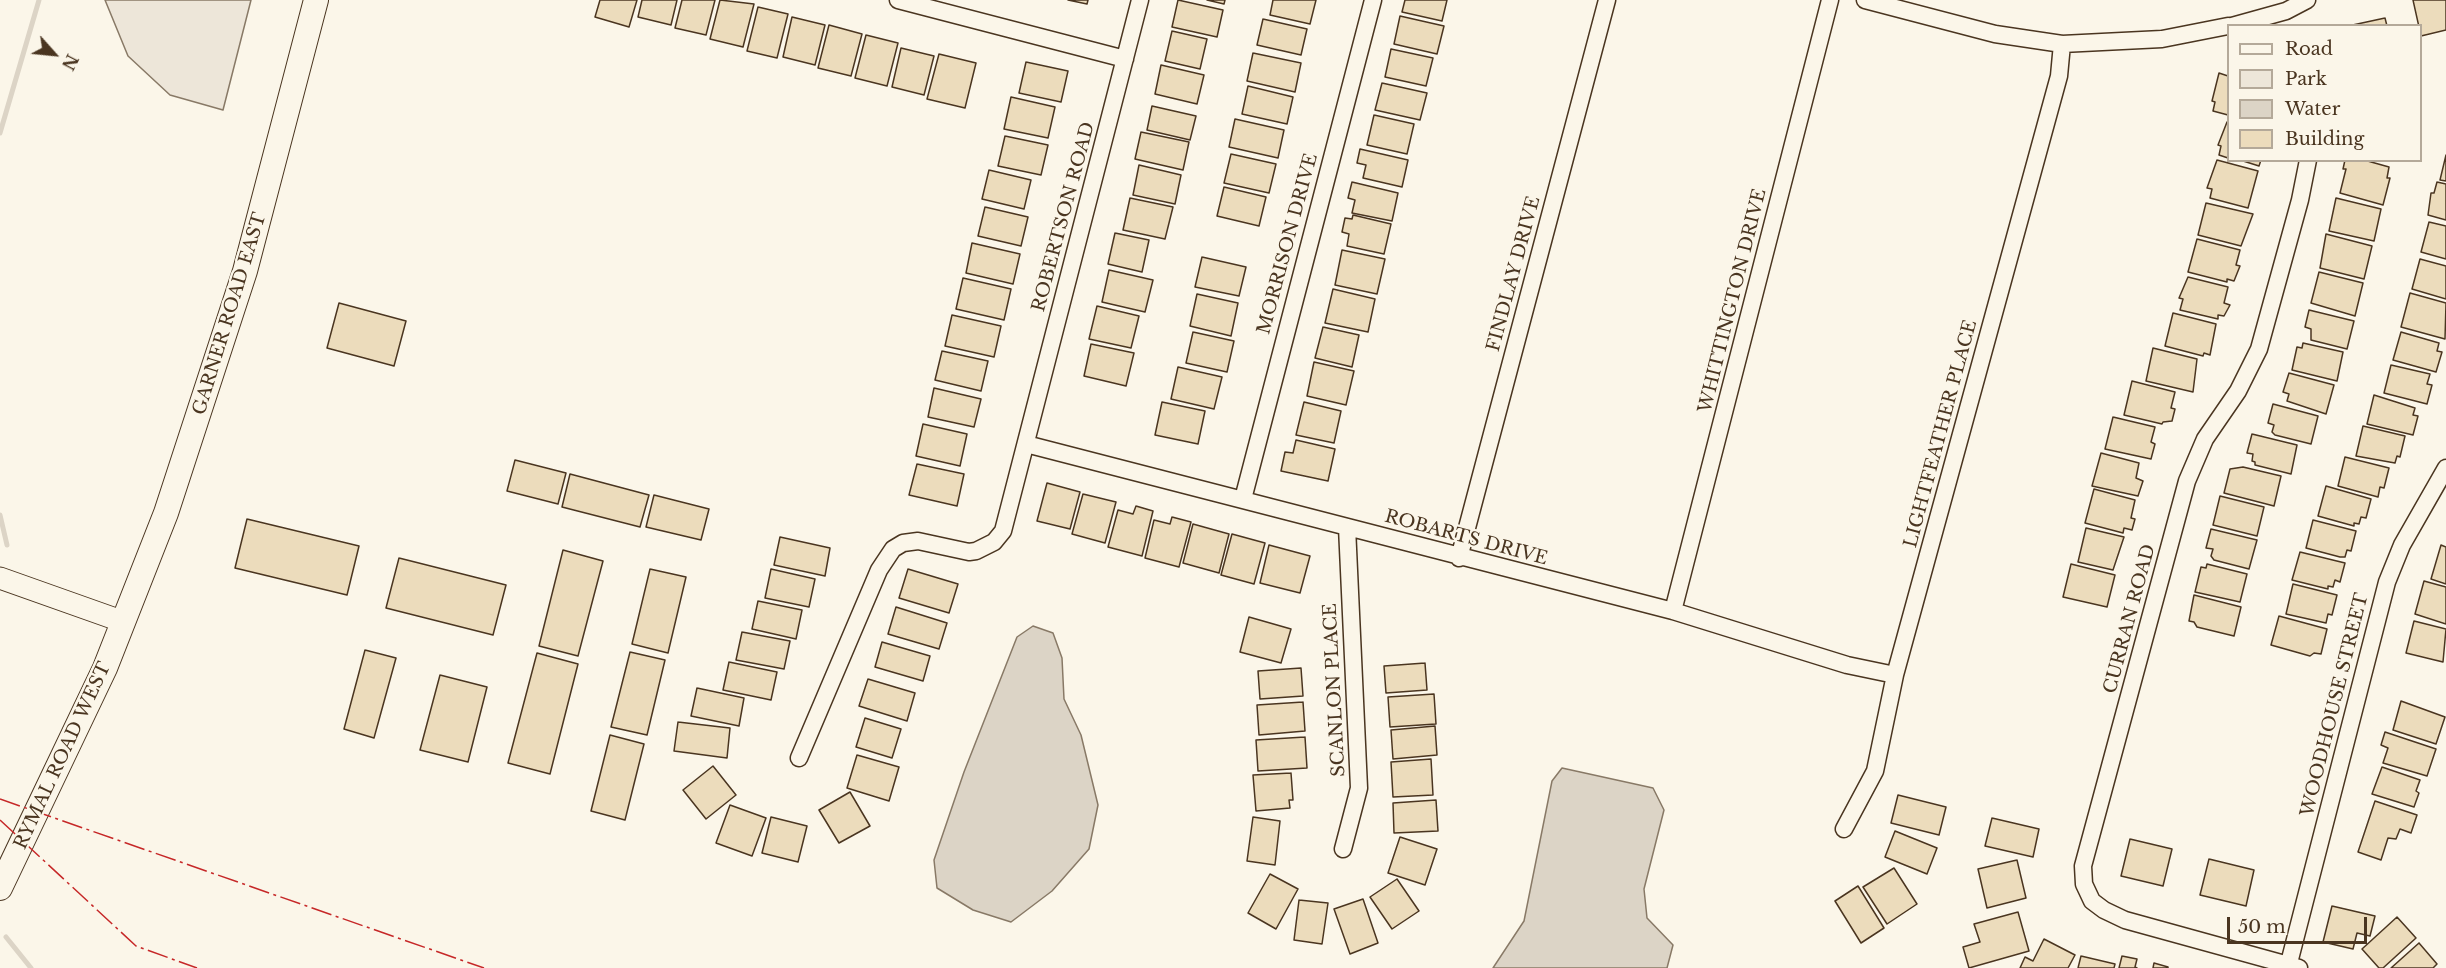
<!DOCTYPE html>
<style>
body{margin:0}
#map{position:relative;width:2446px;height:968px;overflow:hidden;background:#fbf6e9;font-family:"Libre Baskerville",serif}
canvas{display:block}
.legend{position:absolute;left:2227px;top:24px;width:195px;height:138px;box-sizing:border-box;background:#fbf6e9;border:2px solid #b4a999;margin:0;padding:8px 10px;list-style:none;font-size:18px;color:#4a3520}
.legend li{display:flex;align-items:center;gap:12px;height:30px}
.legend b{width:30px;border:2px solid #b4a999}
.north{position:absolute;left:24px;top:24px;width:60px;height:60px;-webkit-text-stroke:4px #fbf6e9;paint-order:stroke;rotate:117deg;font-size:16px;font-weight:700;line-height:24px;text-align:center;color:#4a3520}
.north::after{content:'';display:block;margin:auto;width:21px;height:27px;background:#4a3520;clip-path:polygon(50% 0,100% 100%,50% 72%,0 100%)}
.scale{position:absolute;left:2227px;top:917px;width:140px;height:27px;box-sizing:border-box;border:3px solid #4a3520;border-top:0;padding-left:8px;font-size:18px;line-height:21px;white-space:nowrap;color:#4a3520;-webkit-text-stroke:4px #fbf6e9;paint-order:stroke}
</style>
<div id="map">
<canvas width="2446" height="968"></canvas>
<ul class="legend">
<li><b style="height:8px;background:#fbf6e9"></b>Road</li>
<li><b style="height:16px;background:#ede6d9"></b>Park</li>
<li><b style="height:16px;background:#dcd4c6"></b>Water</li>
<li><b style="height:16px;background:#ecdcbc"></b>Building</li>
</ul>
<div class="north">N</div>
<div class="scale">50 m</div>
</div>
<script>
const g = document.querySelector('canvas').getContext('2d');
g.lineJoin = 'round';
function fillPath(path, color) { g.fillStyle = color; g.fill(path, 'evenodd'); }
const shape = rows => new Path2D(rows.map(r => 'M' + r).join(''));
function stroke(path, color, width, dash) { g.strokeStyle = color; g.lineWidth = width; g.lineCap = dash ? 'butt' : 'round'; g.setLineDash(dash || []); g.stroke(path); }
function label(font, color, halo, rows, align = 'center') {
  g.font = font + ' "Libre Baskerville",serif'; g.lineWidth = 4.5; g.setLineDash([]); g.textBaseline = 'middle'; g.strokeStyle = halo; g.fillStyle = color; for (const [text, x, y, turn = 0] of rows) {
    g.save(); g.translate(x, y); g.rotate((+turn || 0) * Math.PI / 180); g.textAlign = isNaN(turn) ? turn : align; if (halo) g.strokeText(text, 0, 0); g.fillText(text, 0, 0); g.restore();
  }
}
const green = shape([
 [105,0,251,0,223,110,170,95,128,56,105,0]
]);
const water = shape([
 [1033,626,1053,633,1062,658,1064,699,1081,735,1098,805,1089,849,1052,891,1011,922,973,910,937,888,934,860,964,772,1017,637,1033,626],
 [1562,768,1653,788,1664,810,1644,889,1647,918,1673,945,1667,968,1493,968,1524,921,1552,781,1562,768]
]);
const stream = shape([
 [0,133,39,0],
 [0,515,7,545],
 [6,937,31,968]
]);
const building = shape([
 [600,0,637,0,629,27,595,17,600,0],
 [642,0,677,0,671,25,638,17,642,0],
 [682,0,715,0,706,35,675,28,682,0],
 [720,0,754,4,743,47,710,39,720,0],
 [1068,0,1088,0,1087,4,1068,0],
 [1178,0,1223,10,1217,37,1172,27,1178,0],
 [1207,0,1225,0,1224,4,1207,0],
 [1273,0,1316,0,1310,24,1270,15,1273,0],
 [1405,0,1447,0,1442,21,1402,12,1405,0],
 [2413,0,2446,0,2446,30,2421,36,2413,0],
 [758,7,788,14,777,58,747,51,758,7],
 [1400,16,1444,26,1437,54,1394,44,1400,16],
 [792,17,825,25,815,65,783,57,792,17],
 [2385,18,2387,26,2348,26,2385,18],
 [1263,19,1307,29,1301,55,1257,45,1263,19],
 [829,25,862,34,851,76,818,68,829,25],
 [1172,31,1207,39,1200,69,1165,61,1172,31],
 [866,35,898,43,887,86,855,78,866,35],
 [901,48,934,56,924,95,892,87,901,48],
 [1391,49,1433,58,1426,86,1385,77,1391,49],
 [1253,53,1301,63,1295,92,1247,81,1253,53],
 [939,54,976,63,965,108,927,99,939,54],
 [1026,62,1068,71,1061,102,1019,93,1026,62],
 [1161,65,1204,75,1197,104,1155,94,1161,65],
 [2219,73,2228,76,2228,115,2213,111,2215,102,2212,101,2219,73],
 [1382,83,1427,93,1420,120,1375,110,1382,83],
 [1248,86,1293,97,1287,124,1242,114,1248,86],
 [1011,97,1055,107,1048,138,1004,129,1011,97],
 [1152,106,1196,116,1190,140,1147,130,1152,106],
 [1374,115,1414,124,1407,154,1367,145,1374,115],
 [1235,119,1284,130,1278,158,1229,147,1235,119],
 [2227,122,2228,123,2228,158,2219,155,2221,146,2218,145,2227,122],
 [1141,132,1189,142,1183,170,1135,159,1141,132],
 [1005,136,1048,145,1041,175,998,166,1005,136],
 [1360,149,1408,160,1402,187,1363,178,1366,165,1357,163,1360,149],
 [1231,154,1276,164,1269,193,1224,183,1231,154],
 [2446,155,2446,181,2440,180,2446,155],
 [2217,160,2258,171,2248,208,2210,198,2212,189,2207,188,2217,160],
 [2240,160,2261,160,2259,166,2240,160],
 [2345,160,2364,160,2389,167,2387,178,2390,178,2383,205,2340,193,2346,169,2343,169,2345,160],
 [1139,165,1181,175,1175,204,1133,195,1139,165],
 [989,170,1031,180,1024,209,982,199,989,170],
 [1352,182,1398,193,1392,221,1352,213,1355,200,1348,198,1352,182],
 [2437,182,2446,184,2446,220,2428,215,2431,193,2434,193,2437,182],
 [1224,187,1266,197,1259,226,1217,216,1224,187],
 [1130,198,1173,207,1165,239,1123,230,1130,198],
 [2336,198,2381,209,2374,241,2329,231,2336,198],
 [2206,203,2253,214,2241,246,2198,235,2206,203],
 [985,207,1028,217,1021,246,978,236,985,207],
 [1353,215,1391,224,1384,254,1347,246,1349,234,1342,232,1345,218,1352,219,1353,215],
 [2429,222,2446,226,2446,259,2421,252,2429,222],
 [1115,233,1149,240,1142,272,1108,264,1115,233],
 [2326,234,2372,246,2364,279,2320,268,2326,234],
 [2197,239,2240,250,2236,265,2240,266,2234,281,2227,279,2227,282,2188,272,2197,239],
 [972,243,1020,254,1013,284,966,273,972,243],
 [1342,250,1385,259,1377,294,1335,285,1342,250],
 [1202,257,1246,267,1239,296,1195,287,1202,257],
 [2420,259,2446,266,2446,299,2412,289,2420,259],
 [1109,270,1153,280,1145,312,1102,302,1109,270],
 [2319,272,2363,283,2355,316,2311,303,2319,272],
 [2188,277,2228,287,2224,303,2230,305,2224,316,2218,315,2218,319,2180,310,2183,299,2179,298,2188,277],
 [963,278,1011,289,1004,320,956,309,963,278],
 [1333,289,1375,299,1368,332,1325,323,1333,289],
 [2410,293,2446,303,2445,339,2401,327,2410,293],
 [1197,294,1238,303,1231,336,1190,326,1197,294],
 [339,303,406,321,394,366,327,348,339,303],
 [1097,306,1139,316,1131,348,1089,339,1097,306],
 [2309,310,2354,321,2347,349,2311,340,2311,329,2305,327,2309,310],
 [2173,313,2216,324,2210,355,2204,353,2203,356,2165,346,2173,313],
 [952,315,1001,326,994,357,945,346,952,315],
 [1323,327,1359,335,1352,367,1315,358,1323,327],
 [1193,332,1234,341,1227,372,1186,363,1193,332],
 [2401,332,2439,343,2437,351,2442,352,2436,372,2393,360,2401,332],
 [2303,343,2343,352,2337,381,2292,370,2297,347,2302,348,2303,343],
 [1091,344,1134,353,1126,386,1084,376,1091,344],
 [2153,348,2197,359,2193,392,2146,381,2153,348],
 [942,351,988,361,981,391,935,380,942,351],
 [1314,362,1354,371,1346,405,1307,396,1314,362],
 [2391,365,2430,374,2427,384,2432,385,2427,404,2384,393,2391,365],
 [1178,367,1222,377,1214,409,1171,399,1178,367],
 [2289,373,2334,385,2326,414,2287,401,2289,394,2283,392,2289,373],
 [2132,381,2175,392,2171,408,2175,409,2172,421,2163,422,2162,424,2124,415,2132,381],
 [934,388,981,399,974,427,928,417,934,388],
 [2374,395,2415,408,2413,415,2418,416,2413,435,2367,424,2374,395],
 [1162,402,1205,411,1198,444,1155,435,1162,402],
 [1304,402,1341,411,1334,443,1296,435,1304,402],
 [2273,404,2318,416,2311,444,2275,435,2272,432,2274,425,2268,423,2273,404],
 [2113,417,2155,427,2151,442,2155,444,2151,459,2105,449,2113,417],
 [923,424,967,434,960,466,916,456,923,424],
 [2363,426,2405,436,2400,457,2397,456,2395,463,2356,456,2363,426],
 [2252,434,2297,445,2291,474,2255,465,2255,462,2252,461,2253,454,2247,453,2252,434],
 [1296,440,1335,449,1328,481,1281,471,1285,452,1293,453,1296,440],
 [2101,453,2139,463,2136,478,2143,481,2138,496,2092,486,2101,453],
 [2345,457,2389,468,2384,488,2380,487,2378,497,2338,486,2345,457],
 [515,460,566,473,558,504,507,491,515,460],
 [917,464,964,474,957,506,909,495,917,464],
 [2243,467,2281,476,2274,506,2224,493,2230,469,2243,467],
 [570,474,649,495,640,527,562,507,570,474],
 [1047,483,1080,492,1070,529,1037,521,1047,483],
 [2326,486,2371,499,2366,518,2361,517,2359,524,2354,523,2354,526,2318,516,2326,486],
 [2094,489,2135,500,2131,518,2135,519,2132,530,2124,528,2123,533,2085,523,2094,489],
 [1083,494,1116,502,1105,543,1072,534,1083,494],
 [654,495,709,509,701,540,646,527,654,495],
 [2220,496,2264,507,2257,536,2213,525,2220,496],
 [1136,506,1153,511,1142,556,1108,547,1118,510,1133,514,1136,506],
 [1172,517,1191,522,1179,567,1145,558,1154,520,1170,524,1172,517],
 [247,519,359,546,347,595,235,568,247,519],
 [2313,520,2356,531,2351,551,2347,550,2345,557,2340,557,2306,548,2313,520],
 [1193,524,1229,534,1219,573,1183,563,1193,524],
 [2086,528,2124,537,2113,570,2078,562,2086,528],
 [2211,529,2257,540,2249,569,2214,560,2211,556,2213,549,2206,548,2211,529],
 [1232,534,1265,543,1254,584,1221,575,1232,534],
 [780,537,830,548,825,576,774,565,780,537],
 [1269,545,1310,556,1300,593,1260,583,1269,545],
 [2441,545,2446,547,2446,584,2431,579,2441,545],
 [563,550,603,561,578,656,539,646,563,550],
 [2300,552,2345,563,2340,582,2335,580,2333,587,2328,586,2328,589,2292,580,2300,552],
 [399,558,506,585,493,635,386,608,399,558],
 [2071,564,2115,575,2107,607,2063,597,2071,564],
 [2207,564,2247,574,2240,602,2195,592,2201,567,2206,568,2207,564],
 [650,569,686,577,668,653,632,644,650,569],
 [771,569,815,579,809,607,765,598,771,569],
 [908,569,958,584,949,613,899,598,908,569],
 [2424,581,2446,587,2446,624,2415,614,2424,581],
 [2293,584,2337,595,2332,615,2328,614,2326,623,2286,614,2293,584],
 [2194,595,2241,607,2234,636,2197,627,2194,622,2189,621,2194,595],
 [758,601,802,610,796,639,752,629,758,601],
 [896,607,947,623,939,649,888,634,896,607],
 [2279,616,2327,629,2321,654,2314,653,2310,656,2271,645,2279,616],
 [1249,617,1291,629,1281,663,1240,652,1249,617],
 [2414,621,2446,629,2443,662,2406,653,2414,621],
 [742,632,790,641,784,669,736,660,742,632],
 [882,642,930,656,923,681,875,667,882,642],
 [365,650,396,658,374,738,344,729,365,650],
 [630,652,665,660,647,735,611,727,630,652],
 [537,653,578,664,550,774,508,763,537,653],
 [729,662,777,672,771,700,723,690,729,662],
 [1425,663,1427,690,1386,693,1384,666,1425,663],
 [1301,668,1303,696,1260,699,1258,671,1301,668],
 [440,675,487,687,468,762,420,750,440,675],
 [868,679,915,693,907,721,859,706,868,679],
 [697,688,744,698,739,726,691,716,697,688],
 [1434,694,1436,724,1390,727,1388,697,1434,694],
 [2401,701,2445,717,2436,744,2393,730,2401,701],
 [1303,702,1305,731,1259,735,1257,705,1303,702],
 [865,718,901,729,892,758,856,747,865,718],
 [678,722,730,728,727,758,674,751,678,722],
 [1435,726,1437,755,1393,759,1391,730,1435,726],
 [2385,732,2436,749,2427,776,2383,763,2388,748,2381,745,2385,732],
 [610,735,644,744,625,820,591,811,610,735],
 [1305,737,1307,768,1258,771,1256,740,1305,737],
 [857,755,899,767,889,801,847,788,857,755],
 [1431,759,1433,795,1393,797,1391,762,1431,759],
 [713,766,736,795,706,819,683,790,713,766],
 [2382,767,2420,780,2416,791,2419,793,2414,807,2372,794,2382,767],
 [1291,773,1293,800,1289,800,1290,808,1256,811,1253,775,1291,773],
 [850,792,870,826,839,843,819,810,850,792],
 [1898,795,1946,807,1939,835,1891,823,1898,795],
 [1436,800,1438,831,1394,833,1393,803,1436,800],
 [2375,801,2417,815,2411,833,2400,829,2396,839,2388,838,2381,860,2358,852,2375,801],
 [730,805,766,818,752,856,716,843,730,805],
 [771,817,807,826,798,862,762,853,771,817],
 [1253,817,1280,821,1275,865,1247,861,1253,817],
 [1992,818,2039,829,2033,857,1985,846,1992,818],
 [1895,831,1937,848,1927,874,1885,857,1895,831],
 [1400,837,1437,849,1425,885,1388,873,1400,837],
 [2130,839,2172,849,2163,886,2121,876,2130,839],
 [2209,859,2254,870,2246,906,2200,895,2209,859],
 [2017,860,2026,898,1987,908,1978,869,2017,860],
 [1894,868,1917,904,1887,924,1863,887,1894,868],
 [1270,874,1298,889,1276,929,1248,913,1270,874],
 [1397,879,1419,911,1392,929,1370,897,1397,879],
 [1858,886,1884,928,1861,943,1835,901,1858,886],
 [1363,899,1378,943,1350,954,1334,909,1363,899],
 [1299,900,1328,903,1322,944,1294,940,1299,900],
 [2332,906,2375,916,2370,936,2357,933,2353,949,2323,942,2332,906],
 [2018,912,2029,951,1969,968,1963,947,1980,942,1974,924,2018,912],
 [2397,917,2416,938,2383,968,2379,968,2362,949,2397,917],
 [2044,939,2075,955,2068,968,2020,968,2025,957,2033,961,2044,939],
 [2419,943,2437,964,2433,968,2391,968,2419,943],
 [2081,956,2115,964,2114,968,2078,968,2081,956],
 [2122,956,2137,959,2135,967,2137,968,2119,968,2122,956],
 [2154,963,2168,967,2168,968,2153,968,2154,963]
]);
const minor = shape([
 [898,0,1125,59],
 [1865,0,1995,34,2062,44,2162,39,2228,26],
 [2232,26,2286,11,2307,0],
 [1026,444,1673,611,1847,665,1895,675],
 [1243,499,1373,0],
 [1459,558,1607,0],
 [1673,611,1830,0],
 [799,758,879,570,893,549,903,543,918,541,969,552,976,551,994,542,1003,531,1140,0],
 [1844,829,1875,771,1895,675,2059,76,2062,44],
 [1343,849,1359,788,1347,527],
 [2289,963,2387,582,2402,545,2446,468],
 [2299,968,2125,920,2104,910,2092,901,2084,884,2083,866,2187,481,2205,439,2238,391,2259,349,2300,200,2308,160]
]);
const tertiary = shape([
 [0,578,124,622]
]);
const secondary = shape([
 [0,888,105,668,166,513,245,271,316,0]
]);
const power = shape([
 [0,799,484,968],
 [0,820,136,946,197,968]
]);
const streetNames = [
 ["ROBERTSON ROAD",1064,217,-75],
 ["MORRISON DRIVE",1288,244,-75],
 ["FINDLAY DRIVE",1514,274,-75],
 ["WHITTINGTON DRIVE",1733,301,-76],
 ["GARNER ROAD EAST",230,314,-73],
 ["LIGHTFEATHER PLACE",1941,434,-75],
 ["ROBARTS DRIVE",1466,538,15],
 ["CURRAN ROAD",2130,619,-75],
 ["SCANLON PLACE",1335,690,-93],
 ["WOODHOUSE STREET",2335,705,-76],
 ["RYMAL ROAD WEST",63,756,-65]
];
fillPath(green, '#ede6d9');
stroke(green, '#887966', 1.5);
fillPath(water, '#dcd4c6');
stroke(water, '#887966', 1.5);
stroke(stream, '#dcd4c6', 5);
fillPath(building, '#ecdcbc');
stroke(building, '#4a3520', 1.5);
stroke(minor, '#4a3520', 19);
stroke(tertiary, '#4a3520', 23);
stroke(secondary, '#4a3520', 26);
stroke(minor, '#fbf6e9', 16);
stroke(tertiary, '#fbf6e9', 21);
stroke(secondary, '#fbf6e9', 24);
stroke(power, '#c62828', 1.5, [21, 4.5, 3, 4.5]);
label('18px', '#4a3520', '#fbf6e9', streetNames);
</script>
